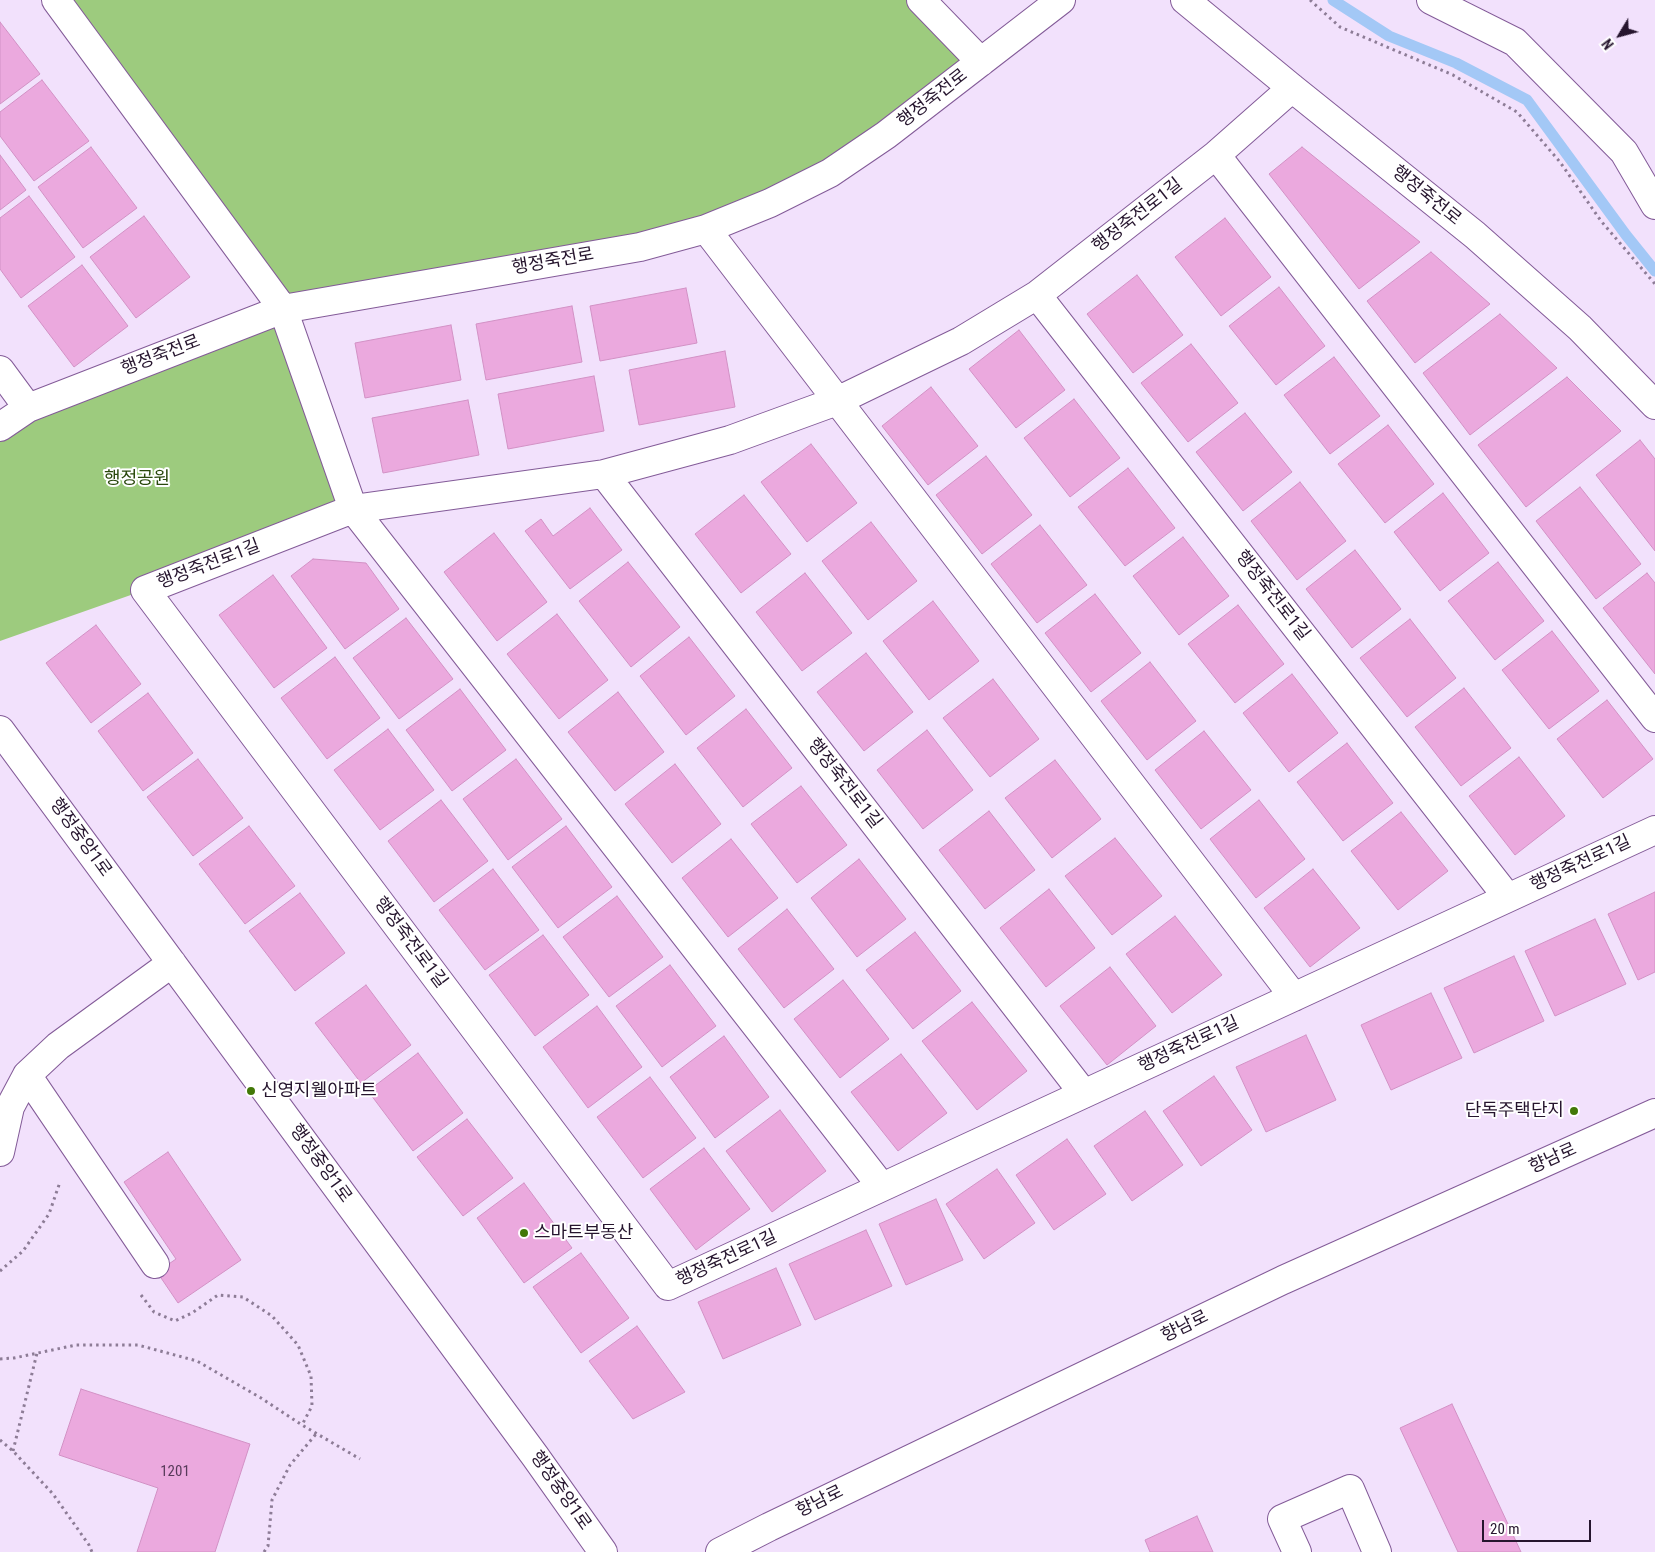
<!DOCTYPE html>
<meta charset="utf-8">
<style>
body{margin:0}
#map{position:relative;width:1655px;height:1552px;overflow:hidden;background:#f2e1fc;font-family:"Roboto Condensed",sans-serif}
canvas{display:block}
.north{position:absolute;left:1595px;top:10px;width:50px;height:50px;-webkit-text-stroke:4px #fff;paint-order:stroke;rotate:233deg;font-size:14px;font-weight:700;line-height:20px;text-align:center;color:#26152e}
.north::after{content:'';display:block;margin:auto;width:18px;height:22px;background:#26152e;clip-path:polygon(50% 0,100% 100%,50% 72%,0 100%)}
.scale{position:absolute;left:1482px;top:1520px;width:109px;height:22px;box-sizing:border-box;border:2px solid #26152e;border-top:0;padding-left:6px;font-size:15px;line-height:18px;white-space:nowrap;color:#26152e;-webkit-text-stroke:4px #fff;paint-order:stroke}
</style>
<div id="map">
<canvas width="1655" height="1552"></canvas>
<div class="north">N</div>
<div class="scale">20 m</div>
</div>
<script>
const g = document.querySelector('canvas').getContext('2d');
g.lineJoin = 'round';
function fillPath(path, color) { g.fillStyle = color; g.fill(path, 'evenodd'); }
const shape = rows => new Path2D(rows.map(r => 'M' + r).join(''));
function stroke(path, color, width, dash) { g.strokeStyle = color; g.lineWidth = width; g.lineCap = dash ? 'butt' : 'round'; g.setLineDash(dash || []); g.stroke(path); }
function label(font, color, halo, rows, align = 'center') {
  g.font = font + ' "Roboto Condensed","Noto Sans KR",sans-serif'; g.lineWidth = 4; g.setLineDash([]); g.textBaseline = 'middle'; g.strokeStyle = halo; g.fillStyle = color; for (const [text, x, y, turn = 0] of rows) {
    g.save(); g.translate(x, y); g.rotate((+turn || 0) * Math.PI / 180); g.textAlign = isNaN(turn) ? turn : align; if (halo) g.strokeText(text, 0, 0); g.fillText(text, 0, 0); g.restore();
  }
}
const green = shape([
 [56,0,921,0,981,62,886,135,706,229,283,309,353,509,145,590,0,641,0,427,282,309]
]);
const stream = shape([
 [1333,0,1389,36,1456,63,1527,100,1626,235,1655,271]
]);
const building = shape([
 [0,22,40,74,0,104,0,22],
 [42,80,89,141,34,181,0,136,0,112,42,80],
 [91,147,137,208,83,248,38,187,91,147],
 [1302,147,1420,242,1359,289,1269,174,1302,147],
 [0,155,26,190,0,210,0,155],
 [29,196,75,257,21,298,0,269,0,218,29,196],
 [144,216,190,277,136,318,90,257,144,216],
 [1225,218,1271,277,1221,316,1175,257,1225,218],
 [1431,252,1490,304,1415,363,1367,301,1431,252],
 [82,265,128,326,74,367,28,306,82,265],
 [1137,275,1183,335,1133,373,1087,314,1137,275],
 [1279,287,1325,346,1276,385,1229,326,1279,287],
 [686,288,697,343,600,361,590,306,686,288],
 [572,306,582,362,486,380,476,324,572,306],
 [1500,314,1557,368,1470,435,1423,373,1500,314],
 [451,325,461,380,365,398,355,343,451,325],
 [1019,330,1065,390,1016,428,969,369,1019,330],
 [1191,344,1238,403,1188,442,1141,383,1191,344],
 [725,351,735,407,639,425,629,370,725,351],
 [1334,357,1380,416,1330,454,1284,395,1334,357],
 [594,376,604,431,508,449,498,394,594,376],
 [1567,377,1621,431,1526,507,1478,445,1567,377],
 [931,387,978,446,928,485,882,426,931,387],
 [1074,399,1120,458,1070,497,1024,438,1074,399],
 [468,400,479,455,383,473,372,418,468,400],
 [1245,413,1292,472,1243,511,1196,452,1245,413],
 [1388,425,1434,484,1385,523,1338,464,1388,425],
 [1640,440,1655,459,1655,551,1596,475,1640,440],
 [811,444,857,503,807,542,761,482,811,444],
 [986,456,1032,515,982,554,936,495,986,456],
 [1128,468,1175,528,1125,566,1078,507,1128,468],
 [1300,482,1346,541,1297,580,1251,521,1300,482],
 [1580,487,1641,564,1596,599,1536,521,1580,487],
 [1443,493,1489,553,1440,591,1394,532,1443,493],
 [744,495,791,554,741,593,695,534,744,495],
 [590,508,622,550,570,589,525,531,541,519,553,536,590,508],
 [871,522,917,581,868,620,822,561,871,522],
 [1040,525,1087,585,1037,623,991,564,1040,525],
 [494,533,547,602,497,641,444,572,494,533],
 [1183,537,1229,596,1179,635,1133,576,1183,537],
 [1355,550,1401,609,1352,648,1306,589,1355,550],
 [313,559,366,563,399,609,345,649,291,576,313,559],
 [628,562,680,627,631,667,579,601,628,562],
 [1498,562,1544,621,1495,660,1448,601,1498,562],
 [805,573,852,633,802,671,756,612,805,573],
 [1647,573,1655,583,1655,674,1603,608,1647,573],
 [273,575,327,648,274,688,219,615,273,575],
 [1095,594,1141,653,1091,692,1045,633,1095,594],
 [933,601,979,661,929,700,883,641,933,601],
 [1238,605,1284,664,1235,703,1188,644,1238,605],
 [557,614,608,680,559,719,507,654,557,614],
 [406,618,453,679,399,719,353,658,406,618],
 [1410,619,1456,678,1407,717,1360,658,1410,619],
 [96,625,141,684,91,723,46,663,96,625],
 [1552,631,1599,691,1549,729,1502,670,1552,631],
 [689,637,735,696,686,735,640,676,689,637],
 [866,653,913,712,864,751,817,692,866,653],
 [335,657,380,718,327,759,281,698,335,657],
 [1150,662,1196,721,1147,760,1101,701,1150,662],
 [1292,674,1338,733,1289,772,1243,713,1292,674],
 [993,679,1039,739,990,777,943,718,993,679],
 [1464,688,1511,748,1461,786,1415,727,1464,688],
 [460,689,506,750,452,791,406,730,460,689],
 [618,692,664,752,615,791,568,732,618,692],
 [148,693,193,753,143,791,98,731,148,693],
 [1607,700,1653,759,1603,798,1557,739,1607,700],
 [746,709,792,768,743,807,697,748,746,709],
 [388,729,434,790,380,830,334,770,388,729],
 [927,730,973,790,923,829,877,770,927,730],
 [1204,731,1251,790,1201,829,1155,770,1204,731],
 [1347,743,1393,803,1343,841,1297,782,1347,743],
 [1519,757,1565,816,1515,855,1469,796,1519,757],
 [198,759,243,818,193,856,147,797,198,759],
 [516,759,562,819,508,860,463,799,516,759],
 [1055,760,1101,819,1052,858,1005,798,1055,760],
 [675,764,721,824,672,863,625,804,675,764],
 [801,786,847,845,797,883,751,824,801,786],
 [441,800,488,861,434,902,388,841,441,800],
 [1259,800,1305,859,1256,898,1210,839,1259,800],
 [989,811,1035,870,985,909,939,850,989,811],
 [1401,812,1448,871,1398,910,1351,851,1401,812],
 [249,826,295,886,245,924,199,864,249,826],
 [566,826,612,887,558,928,512,867,566,826],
 [1115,838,1162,896,1112,935,1065,876,1115,838],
 [731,839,778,898,728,937,682,878,731,839],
 [859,859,906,919,857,957,811,898,859,859],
 [493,869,539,930,485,970,439,910,493,869],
 [1313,869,1360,928,1310,967,1264,908,1313,869],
 [1049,889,1095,948,1046,987,1000,928,1049,889],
 [1655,892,1655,972,1638,980,1608,914,1655,892],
 [300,893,345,953,295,991,249,931,300,893],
 [617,896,663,957,609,997,563,937,617,896],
 [787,909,834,969,784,1008,738,949,787,909],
 [1175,916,1222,975,1172,1013,1126,954,1175,916],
 [1595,919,1626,984,1555,1016,1525,951,1595,919],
 [915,932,961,991,913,1029,866,970,915,932],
 [543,935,589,995,535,1036,489,975,543,935],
 [1514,956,1544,1021,1474,1053,1444,988,1514,956],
 [670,965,716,1026,662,1067,616,1006,670,965],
 [1110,967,1156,1026,1107,1065,1060,1006,1110,967],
 [843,980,889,1039,840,1078,794,1019,843,980],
 [366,985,411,1045,361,1083,315,1023,366,985],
 [1431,993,1462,1058,1391,1090,1361,1025,1431,993],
 [972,1002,1027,1071,977,1110,922,1041,972,1002],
 [597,1006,642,1067,588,1108,543,1047,597,1006],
 [1306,1035,1336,1100,1266,1132,1236,1067,1306,1035],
 [724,1036,769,1097,715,1138,670,1077,724,1036],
 [418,1053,463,1113,413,1151,368,1091,418,1053],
 [901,1054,947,1113,898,1151,851,1092,901,1054],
 [1214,1076,1252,1130,1201,1166,1163,1111,1214,1076],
 [650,1077,696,1138,643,1178,597,1117,650,1077],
 [780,1110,826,1171,772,1212,726,1151,780,1110],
 [1145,1111,1183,1165,1132,1201,1094,1146,1145,1111],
 [467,1119,513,1178,463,1216,417,1157,467,1119],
 [1067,1139,1106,1194,1054,1230,1016,1175,1067,1139],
 [704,1148,750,1209,696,1250,650,1189,704,1148],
 [168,1152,241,1260,178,1303,157,1272,176,1259,124,1182,168,1152],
 [997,1169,1035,1223,984,1259,946,1204,997,1169],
 [524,1183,572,1248,524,1283,477,1218,524,1183],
 [936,1199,963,1260,906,1285,879,1224,936,1199],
 [866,1230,892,1286,815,1320,789,1264,866,1230],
 [581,1253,629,1318,581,1353,533,1287,581,1253],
 [776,1268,801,1325,723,1359,698,1302,776,1268],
 [637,1326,685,1392,633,1419,589,1361,637,1326],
 [81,1389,250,1444,215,1552,137,1552,158,1488,59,1455,81,1389],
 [1452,1404,1521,1552,1458,1552,1400,1428,1452,1404],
 [1197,1516,1213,1552,1150,1552,1145,1540,1197,1516]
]);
const path = shape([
 [1310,0,1340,27,1453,75,1517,112,1560,162,1601,221,1655,284],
 [0,1271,23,1251,49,1214,60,1182],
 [141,1295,154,1312,175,1321,192,1313,218,1295,243,1297,272,1316,298,1345,311,1376,312,1406,302,1425],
 [0,1359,14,1358,76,1345,138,1345,197,1361,261,1398,302,1425,360,1459],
 [0,1440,13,1451,53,1494,89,1545,92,1552],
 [13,1451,37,1353],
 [264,1552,268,1546,272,1500,290,1465,316,1434]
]);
const minor = shape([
 [56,0,283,309,353,509,882,1187],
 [921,0,981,62],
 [1185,0,1292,88,1475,235,1580,328,1655,405],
 [1431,0,1515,42,1624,152,1655,205],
 [1292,88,1216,155,1037,295,961,341,837,401,730,440,604,474,353,509,145,590,668,1286,1655,830],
 [1216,155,1655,718],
 [706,229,1294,997],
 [1037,295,1508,898],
 [0,370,28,408],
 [0,427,28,408,283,309,640,247,706,229,770,203,830,173,886,135,1061,0],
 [604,474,1084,1094],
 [0,730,535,1456,603,1552],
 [27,1075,155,1264],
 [0,1152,10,1107,27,1075,58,1046,172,963],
 [720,1552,769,1527,1283,1280,1655,1113],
 [1297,1552,1282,1519,1350,1489,1377,1552]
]);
const markers = [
 [251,1091,5,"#427807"],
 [1574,1111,5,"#427807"],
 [524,1233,5,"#427807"]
];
const numberNames = [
 ["1201",175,1472]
];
const streetNames = [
 ["행정죽전로",933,99,-38],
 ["행정죽전로",1426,196,39],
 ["행정죽전로1길",1138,216,-38],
 ["행정죽전로",553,262,-10],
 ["행정죽전로",161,356,-21],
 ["행정죽전로1길",209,565,-21],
 ["행정죽전로1길",1272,596,52],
 ["행정죽전로1길",844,784,52],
 ["행정중앙1로",80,838,54],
 ["행정죽전로1길",1581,864,-25],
 ["행정죽전로1길",410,943,53],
 ["행정죽전로1길",1189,1045,-25],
 ["향남로",1553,1159,-24],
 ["행정중앙1로",320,1164,54],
 ["행정죽전로1길",727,1259,-25],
 ["향남로",1185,1327,-26],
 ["행정중앙1로",560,1491,55],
 ["향남로",820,1502,-26]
];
const parkNames = [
 ["행정공원",137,479]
];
const poiNames = [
 ["신영지웰아파트",261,1091],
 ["단독주택단지",1564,1111,"right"],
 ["스마트부동산",534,1233]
];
fillPath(green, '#9dcb7e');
stroke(stream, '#a3c8f6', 11);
fillPath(building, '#eba9de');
stroke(building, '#d291c5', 1);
stroke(minor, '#835b98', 30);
stroke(path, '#8d7c96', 3, [2.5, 4]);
stroke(minor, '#fff', 28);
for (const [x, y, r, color] of markers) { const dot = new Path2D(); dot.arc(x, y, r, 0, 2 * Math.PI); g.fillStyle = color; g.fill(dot); stroke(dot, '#fff', 2); }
label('15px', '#573a5a', null, numberNames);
label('18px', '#26152e', '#fff', streetNames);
label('18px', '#2a490d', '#fff', parkNames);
label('18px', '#26152e', '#fff', poiNames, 'left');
</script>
